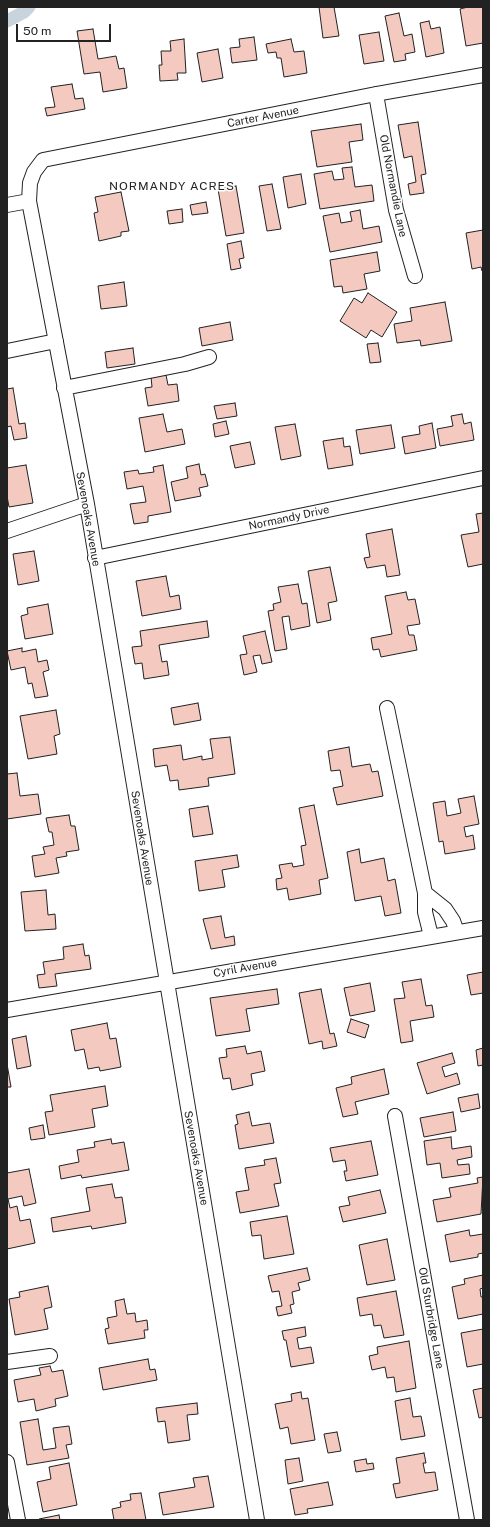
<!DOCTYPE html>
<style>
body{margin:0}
#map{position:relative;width:490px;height:1527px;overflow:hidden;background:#fff;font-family:"Public Sans",sans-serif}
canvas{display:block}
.frame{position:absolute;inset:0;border:8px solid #222;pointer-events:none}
.scale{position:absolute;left:16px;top:24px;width:95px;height:18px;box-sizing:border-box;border:2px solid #222;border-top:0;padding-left:5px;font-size:12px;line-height:14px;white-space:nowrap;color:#222;-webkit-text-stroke:3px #fff;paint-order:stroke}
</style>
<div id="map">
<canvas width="490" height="1527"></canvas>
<div class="frame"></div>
<div class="scale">50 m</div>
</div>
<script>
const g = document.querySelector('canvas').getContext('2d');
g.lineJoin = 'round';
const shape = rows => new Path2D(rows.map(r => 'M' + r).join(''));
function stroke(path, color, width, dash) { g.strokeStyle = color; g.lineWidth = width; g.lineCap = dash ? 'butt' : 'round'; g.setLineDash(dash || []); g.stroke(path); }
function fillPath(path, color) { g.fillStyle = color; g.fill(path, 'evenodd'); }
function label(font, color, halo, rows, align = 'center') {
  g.font = font + ' "Public Sans",sans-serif'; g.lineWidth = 3; g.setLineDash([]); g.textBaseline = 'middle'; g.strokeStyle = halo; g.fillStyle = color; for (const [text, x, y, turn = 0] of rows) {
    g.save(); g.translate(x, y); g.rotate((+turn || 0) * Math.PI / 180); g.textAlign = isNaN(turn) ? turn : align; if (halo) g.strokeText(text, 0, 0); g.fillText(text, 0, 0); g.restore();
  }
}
const canal = shape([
 [7,21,24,12,29,7]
]);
const building = shape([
 [319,7,334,7,339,36,323,38,319,7],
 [468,7,483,7,483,43,466,46,460,9,468,7],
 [399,13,404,36,412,34,415,52,405,54,406,60,394,62,385,16,399,13],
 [429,21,431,29,440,27,444,53,426,57,420,23,429,21],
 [93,29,98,59,116,56,119,69,124,68,127,88,103,92,100,72,84,74,77,31,93,29],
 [379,32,384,61,364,64,359,35,379,32],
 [254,37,257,60,232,63,230,48,240,47,239,39,254,37],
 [184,39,186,73,177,73,178,80,160,81,159,65,162,65,161,51,171,51,170,41,184,39],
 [291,39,294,52,304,51,307,73,284,77,281,58,277,58,276,52,268,53,266,44,291,39],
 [218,49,223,78,202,82,197,53,218,49],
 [72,84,75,99,83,98,85,109,47,116,45,108,55,107,51,87,72,84],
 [418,122,426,174,421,175,424,193,410,195,408,184,416,182,412,156,404,158,398,125,418,122],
 [361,124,363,140,349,142,352,162,317,167,311,131,361,124],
 [352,167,355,187,372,185,374,201,320,209,314,174,332,171,334,180,344,179,342,168,352,167],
 [301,174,306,204,288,208,283,177,301,174],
 [272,184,281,229,267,231,259,186,272,184],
 [236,186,244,233,226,236,218,189,236,186],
 [121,192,129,231,121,232,121,236,99,241,94,213,98,212,95,197,121,192],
 [206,202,208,213,192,215,190,205,206,202],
 [182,209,183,222,169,224,167,211,182,209],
 [360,210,363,229,379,226,382,242,330,252,323,216,339,213,341,223,352,221,350,212,360,210],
 [483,230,483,271,482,271,481,267,472,269,466,233,483,230],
 [241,241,244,258,239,259,241,268,231,270,227,244,241,241],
 [377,252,380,271,364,274,367,289,343,293,342,286,334,287,330,260,377,252],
 [124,282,127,306,101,309,98,286,124,282],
 [368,293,397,312,382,337,371,330,366,338,340,321,354,298,362,303,368,293],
 [445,302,452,341,421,346,420,340,397,343,394,324,412,321,410,308,445,302],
 [230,322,233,340,202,346,199,328,230,322],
 [378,343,381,362,370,363,367,344,378,343],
 [133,348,135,364,107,368,105,352,133,348],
 [166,375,168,385,177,384,179,401,148,406,145,388,152,387,151,377,166,375],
 [13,388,19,424,25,423,27,438,14,440,11,426,7,427,7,389,13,388],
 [235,403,237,416,217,419,214,406,235,403],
 [163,414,167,432,182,429,185,444,145,452,139,418,163,414],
 [462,414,464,424,471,422,474,440,440,446,437,429,453,426,451,416,462,414],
 [226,421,229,434,215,437,213,424,226,421],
 [432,423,436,448,405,454,402,437,420,434,419,426,432,423],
 [295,424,301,456,281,460,275,427,295,424],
 [391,425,395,448,360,454,356,430,391,425],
 [343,438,344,447,350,446,353,465,328,469,323,441,343,438],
 [250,442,255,464,235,468,230,446,250,442],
 [199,464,201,475,205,474,208,486,199,488,201,496,175,501,171,482,188,478,186,467,199,464],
 [26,465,33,503,9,507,7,496,7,468,26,465],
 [163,465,171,512,148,516,148,522,134,524,130,504,146,502,143,486,127,489,124,472,138,470,139,474,154,472,153,467,163,465],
 [483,513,483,564,468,567,461,535,479,532,476,514,483,513],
 [392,529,400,575,387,577,385,565,367,568,364,558,370,557,366,534,392,529],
 [34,551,39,581,18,585,13,554,34,551],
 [330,567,337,601,328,603,331,620,317,623,308,571,330,567],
 [166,576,170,597,179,595,181,609,142,616,136,581,166,576],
 [298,584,302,604,307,603,310,626,291,630,289,616,282,617,287,649,275,651,268,611,274,610,273,604,281,602,278,587,298,584],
 [406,592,408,600,415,599,420,624,407,626,409,635,414,635,417,650,381,657,379,649,373,650,371,638,392,634,385,596,406,592],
 [48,604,53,634,25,639,21,616,28,614,27,608,48,604],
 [207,621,209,637,159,645,162,662,167,661,169,675,144,679,142,663,135,664,132,647,142,646,140,631,207,621],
 [265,631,272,662,262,664,260,655,253,656,257,672,244,675,240,655,247,654,243,636,265,631],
 [22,648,22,652,36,649,38,662,47,660,49,670,43,672,48,696,35,698,32,683,28,684,25,667,11,670,7,651,22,648],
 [198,703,201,720,174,725,171,708,198,703],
 [56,710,60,734,54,736,57,754,28,759,20,716,56,710],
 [230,737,235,774,208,778,209,786,179,790,178,780,170,781,167,765,155,767,153,749,181,745,183,760,202,756,202,760,213,758,210,739,230,737],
 [349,747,352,767,370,764,372,772,378,771,383,796,337,805,333,788,343,786,340,770,331,771,328,751,349,747],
 [17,773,20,796,38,794,41,814,7,819,7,774,17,773],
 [474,796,479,824,464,827,466,837,473,835,475,849,445,854,443,841,439,842,433,803,445,801,447,816,461,813,458,799,474,796],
 [314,805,328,878,319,880,321,894,289,900,287,888,277,890,276,879,282,878,279,865,292,863,293,867,304,865,301,846,306,845,299,808,314,805],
 [208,806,213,834,193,837,189,809,208,806],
 [69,815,71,826,75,826,79,850,66,852,67,856,56,858,59,873,35,877,32,856,45,854,43,847,54,845,52,832,49,832,46,818,69,815],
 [359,849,361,863,384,858,388,881,395,879,401,913,385,916,381,896,355,901,347,852,359,849],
 [237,855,239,867,222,870,225,887,199,891,195,861,237,855],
 [46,890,48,915,55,914,56,929,25,931,21,892,46,890],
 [221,916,225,938,234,936,235,945,211,949,203,919,221,916],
 [83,944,85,956,89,955,91,969,55,974,57,986,39,988,37,975,45,974,43,962,64,959,63,947,83,944],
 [483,972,483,993,471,995,467,975,483,972],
 [421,979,426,1006,432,1005,434,1017,410,1021,413,1041,401,1043,394,999,405,998,402,982,421,979],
 [370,983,375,1011,350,1016,344,988,370,983],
 [277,989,279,1004,246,1009,250,1031,216,1036,210,998,277,989],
 [321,989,330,1034,334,1033,337,1046,323,1049,322,1041,309,1044,299,993,321,989],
 [351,1019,369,1025,365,1038,347,1032,351,1019],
 [107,1023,110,1039,116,1038,121,1067,100,1071,99,1067,88,1069,84,1049,75,1051,71,1030,107,1023],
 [26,1036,31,1066,17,1069,12,1039,26,1036],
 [245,1046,247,1054,261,1051,265,1071,251,1074,253,1085,232,1090,230,1078,223,1079,219,1058,227,1057,226,1049,245,1046],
 [483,1048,483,1065,478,1066,476,1050,483,1048],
 [452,1053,455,1063,442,1067,445,1077,457,1073,460,1084,427,1094,417,1063,452,1053],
 [7,1064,11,1087,7,1087,7,1064],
 [384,1069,389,1094,355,1102,358,1114,343,1117,336,1088,352,1084,351,1077,384,1069],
 [105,1086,108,1106,92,1109,95,1127,49,1135,45,1112,53,1111,50,1095,105,1086],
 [478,1094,480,1108,461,1112,458,1098,478,1094],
 [249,1112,252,1126,270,1123,274,1143,239,1149,235,1125,238,1124,236,1115,249,1112],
 [453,1112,456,1131,424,1137,420,1118,453,1112],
 [43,1125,45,1138,31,1140,29,1128,43,1125],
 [451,1137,452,1149,471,1146,472,1157,457,1160,458,1165,469,1164,470,1174,442,1178,440,1163,427,1165,424,1141,451,1137],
 [111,1139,112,1144,124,1142,129,1170,82,1178,81,1175,61,1179,59,1166,79,1162,77,1150,95,1147,94,1142,111,1139],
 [371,1141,378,1175,346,1181,344,1171,347,1171,345,1160,333,1162,330,1148,371,1141],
 [276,1158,281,1183,274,1184,279,1206,240,1213,236,1192,249,1190,245,1168,265,1165,264,1160,276,1158],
 [29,1169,36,1203,24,1206,22,1196,8,1199,10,1208,17,1206,20,1221,30,1219,35,1243,7,1249,7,1173,29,1169],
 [483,1177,481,1214,437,1222,433,1200,451,1197,449,1188,478,1183,477,1178,483,1177],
 [112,1184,115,1198,122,1197,126,1223,92,1229,91,1226,53,1232,51,1218,90,1211,86,1188,112,1184],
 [380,1190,386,1213,343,1222,339,1207,350,1205,348,1197,380,1190],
 [287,1216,294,1254,264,1259,261,1235,252,1236,250,1222,287,1216],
 [469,1230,470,1236,483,1234,483,1253,478,1254,478,1257,450,1262,445,1235,469,1230],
 [387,1239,395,1280,367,1285,359,1245,387,1239],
 [307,1268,310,1280,298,1283,300,1290,292,1292,294,1304,290,1305,292,1313,278,1316,276,1307,282,1306,279,1291,272,1292,268,1276,307,1268],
 [483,1275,483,1288,480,1289,481,1297,483,1297,483,1314,458,1319,452,1287,465,1284,464,1279,483,1275],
 [48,1286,52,1307,44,1309,48,1329,15,1335,9,1299,20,1297,19,1292,48,1286],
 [396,1291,404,1335,384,1338,381,1325,374,1326,372,1314,360,1316,357,1298,396,1291],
 [124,1299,127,1314,135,1313,136,1322,147,1320,148,1330,144,1330,145,1338,108,1344,105,1329,109,1328,107,1318,117,1316,115,1301,124,1299],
 [305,1327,306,1336,297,1338,299,1349,311,1347,314,1363,291,1367,286,1340,284,1340,282,1331,305,1327],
 [483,1329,483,1364,467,1367,461,1333,483,1329],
 [409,1341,416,1388,396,1392,394,1377,387,1378,385,1367,372,1370,369,1356,378,1354,377,1347,409,1341],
 [148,1359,150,1370,155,1369,157,1380,103,1390,99,1368,148,1359],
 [50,1366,52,1372,63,1370,68,1396,55,1399,56,1406,36,1411,34,1399,18,1402,14,1380,41,1375,39,1368,50,1366],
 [483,1388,483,1417,479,1418,473,1390,483,1388],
 [301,1392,302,1399,308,1398,315,1440,291,1444,288,1427,280,1429,275,1404,292,1401,291,1394,301,1392],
 [410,1398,413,1417,421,1416,425,1436,401,1440,395,1401,410,1398],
 [197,1403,198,1414,187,1415,190,1440,168,1443,165,1421,158,1422,156,1408,197,1403],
 [38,1419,43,1450,56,1448,53,1428,69,1426,72,1444,66,1445,69,1458,27,1465,20,1422,38,1419],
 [337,1432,341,1451,328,1453,324,1434,337,1432],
 [424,1453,426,1463,423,1463,425,1473,435,1472,438,1490,396,1498,393,1484,400,1483,396,1458,424,1453],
 [299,1458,303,1481,288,1484,285,1460,299,1458],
 [366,1459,367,1464,373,1463,374,1469,356,1472,354,1461,366,1459],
 [69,1463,77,1505,43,1512,37,1482,51,1479,49,1467,69,1463],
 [208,1476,214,1507,163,1515,159,1493,195,1487,193,1478,208,1476],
 [328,1482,333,1505,307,1509,308,1513,295,1515,290,1489,328,1482],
 [141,1493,146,1520,114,1520,112,1509,121,1507,120,1502,131,1500,130,1494,141,1493],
 [59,1515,60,1520,39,1520,39,1519,59,1515]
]);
const minor = shape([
 [376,94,396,210,415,276],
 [7,205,29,201],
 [7,351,56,341],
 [64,388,185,364,209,357],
 [7,531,87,504],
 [95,558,483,478],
 [387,708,425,893,425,912,431,936],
 [425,893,445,909,453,921,457,932],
 [7,1010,483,928],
 [395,1116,467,1520],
 [7,1362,50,1356],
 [7,1462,18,1520],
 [257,1520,87,504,29,201,30,183,34,172,43,160,376,94,483,75]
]);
const streetNames = [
 ["Carter Avenue",263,117,-11],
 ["Old Normandie Lane",393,186,79],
 ["Normandy Drive",289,518,-12],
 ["Sevenoaks Avenue",88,519,80],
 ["Sevenoaks Avenue",142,838,81],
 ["Cyril Avenue",245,968,-10],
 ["Sevenoaks Avenue",196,1158,80],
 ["Old Sturbridge Lane",431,1318,80]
];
const neighbourhoodNames = [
 ["NORMANDY ACRES",172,186]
];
stroke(canal, '#c7d3dd', 13);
fillPath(building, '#f3c9c0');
stroke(building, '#222', 1);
stroke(minor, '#222', 16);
stroke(minor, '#fff', 14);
label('11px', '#222', '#fff', streetNames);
g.letterSpacing = '1px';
label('12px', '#222', '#fff', neighbourhoodNames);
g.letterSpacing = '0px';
</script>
